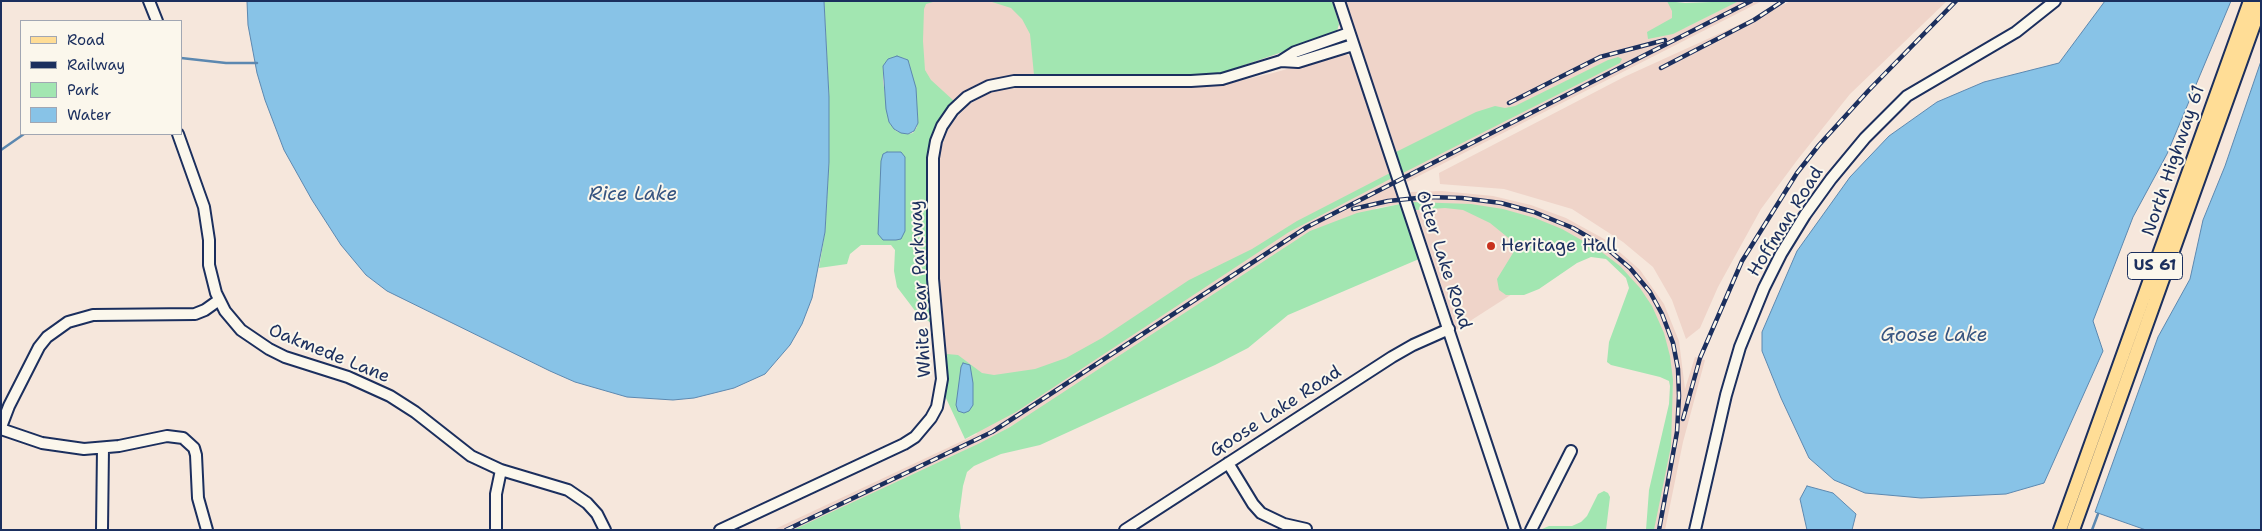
<!DOCTYPE html>
<style>
body{margin:0}
#map{position:relative;width:2262px;height:531px;overflow:hidden;background:#f6e7dc;font-family:"Shantell Sans",sans-serif}
canvas{display:block}
.frame{position:absolute;inset:0;border:2px solid #1b2f5e;pointer-events:none}
.legend{position:absolute;left:20px;top:20px;width:162px;height:115px;box-sizing:border-box;background:#fbf7ec;border:1px solid #a1a7b3;margin:0;padding:6px 9px;list-style:none;font-size:15px;color:#1b2f5e}
.legend li{display:flex;align-items:center;gap:10px;height:25px}
.legend b{width:25px;border:1px solid #a1a7b3}
</style>
<div id="map">
<canvas width="2262" height="531"></canvas>
<div class="frame"></div>
<ul class="legend">
<li><b style="height:6px;background:#ffdd96"></b>Road</li>
<li><b style="height:6px;background:#1b2f5e"></b>Railway</li>
<li><b style="height:14px;background:#a2e6b1"></b>Park</li>
<li><b style="height:14px;background:#88c3e7"></b>Water</li>
</ul>
</div>
<script>
const g = document.querySelector('canvas').getContext('2d');
g.lineJoin = 'round';
function fillPath(path, color) { g.fillStyle = color; g.fill(path, 'evenodd'); }
const shape = rows => new Path2D(rows.map(r => 'M' + r).join(''));
function stroke(path, color, width, dash) { g.strokeStyle = color; g.lineWidth = width; g.lineCap = dash ? 'butt' : 'round'; g.setLineDash(dash || []); g.stroke(path); }
function label(font, color, halo, rows, align = 'center') {
  g.font = font + ' "Shantell Sans",sans-serif'; g.lineWidth = 4; g.setLineDash([]); g.textBaseline = 'middle'; g.strokeStyle = halo; g.fillStyle = color; for (const [text, x, y, turn = 0] of rows) {
    g.save(); g.translate(x, y); g.rotate((+turn || 0) * Math.PI / 180); g.textAlign = isNaN(turn) ? turn : align; if (halo) g.strokeText(text, 0, 0); g.fillText(text, 0, 0); g.restore();
  }
}
const built = shape([
 [922,1,1332,1,1339,24,1336,32,1327,37,1221,73,1198,75,1007,76,978,84,964,93,951,104,923,77],
 [1345,1,1671,1,1685,28,1738,1,1762,1,1407,182],
 [1791,1,1947,1,1850,94,1798,159,1761,209,1718,287,1700,328,1686,339,1672,300,1653,267,1623,242,1572,209,1504,189,1440,184,1439,173,1624,77],
 [1339,54,1348,55,1352,60,1400,204,1377,208,993,437,798,530,773,530,977,434,945,396,947,368,938,271,940,151,950,125,968,105,993,91,1011,87,1197,87,1221,85,1273,73],
 [1442,191,1493,196,1531,205,1566,218,1606,240,1640,270,1664,304,1679,341,1685,389,1695,357,1705,360,1683,442,1665,530,1654,530,1673,387,1631,278,1590,244,1456,330,1410,192]
]);
const green = shape([
 [824,1,1332,1,1339,24,1337,31,1332,35,1221,73,1198,75,1034,75,1030,34,1022,19,1011,8,992,2,933,2,926,4,924,9,923,41,925,70,931,80,954,101,936,125,927,157,927,274,931,323,916,312,897,287,894,271,895,250,891,245,861,245,850,254,847,264,819,268,825,232,829,162,829,97],
 [904,58,909,63,918,116,917,127,913,133,908,134,896,131,889,122,883,81,883,66],
 [1667,1,1685,3,1739,1,1673,34,1648,39,1647,32,1672,18,1672,11],
 [1618,57,1622,59,1620,63,1403,173,1396,152,1476,112,1495,106,1505,108,1515,106,1608,60],
 [1390,173,1392,178,1289,232,1016,412,965,439,945,396,947,354,958,355,982,373,994,375,1035,369,1066,358,1102,338,1189,280,1252,249,1297,221],
 [1413,202,1471,204,1503,209,1535,218,1562,229,1599,250,1620,266,1640,288,1652,306,1664,333,1670,356,1673,380,1671,446,1654,530,1646,530,1649,490,1669,404,1670,386,1669,381,1660,377,1611,365,1607,362,1609,342,1629,288,1626,278,1606,259,1591,257,1577,263,1539,289,1524,295,1506,295,1499,290,1497,279,1513,253,1514,245,1511,240,1490,223,1463,210,1445,208,1416,210],
 [1400,204,1419,259,1288,315,1248,348,1215,365,1040,445,1001,454,974,466,967,472,963,486,959,516,961,530,793,530,980,443,1010,427,1310,231,1357,213],
 [1604,491,1608,493,1610,497,1606,530,1540,530,1549,526,1572,526,1581,522,1587,516,1598,494]
]);
const water = shape([
 [247,1,824,1,829,97,829,162,825,232,812,298,802,324,790,345,765,374,734,388,694,398,673,400,627,397,575,382,550,371,387,291,366,275,341,245,312,200,284,150,265,100,257,73,248,25,247,1],
 [2105,1,2231,1,2167,154,2133,217,2093,321,2103,351,2044,483,2006,494,1921,498,1865,493,1834,480,1809,458,1781,398,1762,351,1762,332,1797,251,1850,177,1889,136,1937,102,1984,82,2059,63,2105,1],
 [897,56,908,60,916,88,918,123,914,131,908,134,901,133,894,129,889,122,886,109,883,66,888,59,897,56],
 [2261,61,2261,530,2146,530,2095,512,2158,337,2190,279,2203,220,2225,166,2261,61],
 [887,152,901,152,905,157,905,231,901,239,896,240,883,240,878,234,881,161,883,154,887,152],
 [963,363,970,365,973,383,973,405,969,411,964,413,958,411,956,405,961,367,963,363],
 [1807,486,1833,493,1856,514,1852,530,1807,530,1800,499,1807,486]
]);
const stream = shape([
 [181,58,226,63,257,63],
 [1,150,24,134],
 [2092,530,2098,514]
]);
const minor = shape([
 [149,1,157,21],
 [1339,1,1515,530],
 [1281,61,1298,62,1353,45],
 [178,134,204,207,209,240,209,265,216,293,225,311,241,330,269,349,285,357,348,377,390,396,415,412,471,456,501,470,568,490,587,503,597,514,605,530],
 [1,427,9,406,39,347,47,337,68,322,93,315,195,314,205,310,219,300],
 [1,429,42,443,84,449,119,446,167,436,183,438,194,448,196,455,198,498,207,530],
 [1228,463,1253,504,1261,513,1284,524,1306,529],
 [102,530,103,448],
 [496,530,496,494,501,470],
 [720,530,904,444,915,437,931,418,937,407,942,379,933,279,933,158,936,141,942,126,953,110,967,97,989,86,1014,81,1191,81,1222,79,1281,61,1295,52,1349,33],
 [1125,530,1392,357,1413,345,1449,329],
 [1531,530,1571,451],
 [1695,530,1726,395,1740,347,1764,288,1781,254,1805,215,1831,179,1865,138,1907,96,2016,32,2055,1]
]);
const major = shape([
 [2060,530,2250,1],
 [2073,530,2261,5]
]);
const rail = shape([
 [1661,68,1754,20,1783,1],
 [1509,103,1600,57,1665,40],
 [1353,209,1388,201,1427,197,1462,198,1501,203,1534,212,1573,228,1604,246,1630,268,1650,292,1662,314,1673,343,1678,369,1679,396,1677,432,1659,530],
 [1683,419,1700,358,1742,261,1797,173,1819,145,1869,90,1956,1],
 [786,530,992,432,1307,227,1751,1]
]);
const markers = [
 [1491,246,5,"#c8321e"]
];
const shields = [
 [2155,266,55]
];
const shieldNames = [
 ["US 61",2155,266]
];
const streetNames = [
 ["North Highway 61",2174,161,-71],
 ["Hoffman Road",1786,222,-58],
 ["Otter Lake Road",1443,260,72],
 ["White Bear Parkway",921,289,-93],
 ["Oakmede Lane",329,354,22],
 ["Goose Lake Road",1276,412,-33]
];
const poiNames = [
 ["Heritage Hall",1501,246]
];
const waterNames = [
 ["Rice Lake",633,195],
 ["Goose Lake",1934,336]
];
fillPath(built, '#efd4c9');
fillPath(green, '#a2e6b1');
fillPath(water, '#88c3e7');
stroke(water, '#5c88b0', 1);
stroke(stream, '#5c88b0', 2.5);
stroke(minor, '#1b2f5e', 14);
stroke(major, '#1b2f5e', 16);
stroke(minor, '#fbf7ec', 10);
stroke(major, '#ffdd96', 12);
stroke(rail, '#1b2f5e', 4.5);
stroke(rail, '#fbf7ec', 2.5, [8]);
for (const [x, y, r, color] of markers) { const dot = new Path2D(); dot.arc(x, y, r, 0, 2 * Math.PI); g.fillStyle = color; g.fill(dot); stroke(dot, '#fbf7ec', 2); }
for (const [x, y, w] of shields) { const box = new Path2D(); box.roundRect(x - w / 2, y - 13.5, w, 27, 4); g.fillStyle = '#fbf7ec'; g.fill(box); stroke(box, '#1b2f5e', 1); }
label('bold 16px', '#1b2f5e', null, shieldNames);
label('18px', '#1b2f5e', '#fbf7ec', streetNames);
label('18px', '#1b2f5e', '#fbf7ec', poiNames, 'left');
label('italic 19px', '#365480', '#fbf7ec', waterNames);
</script>
